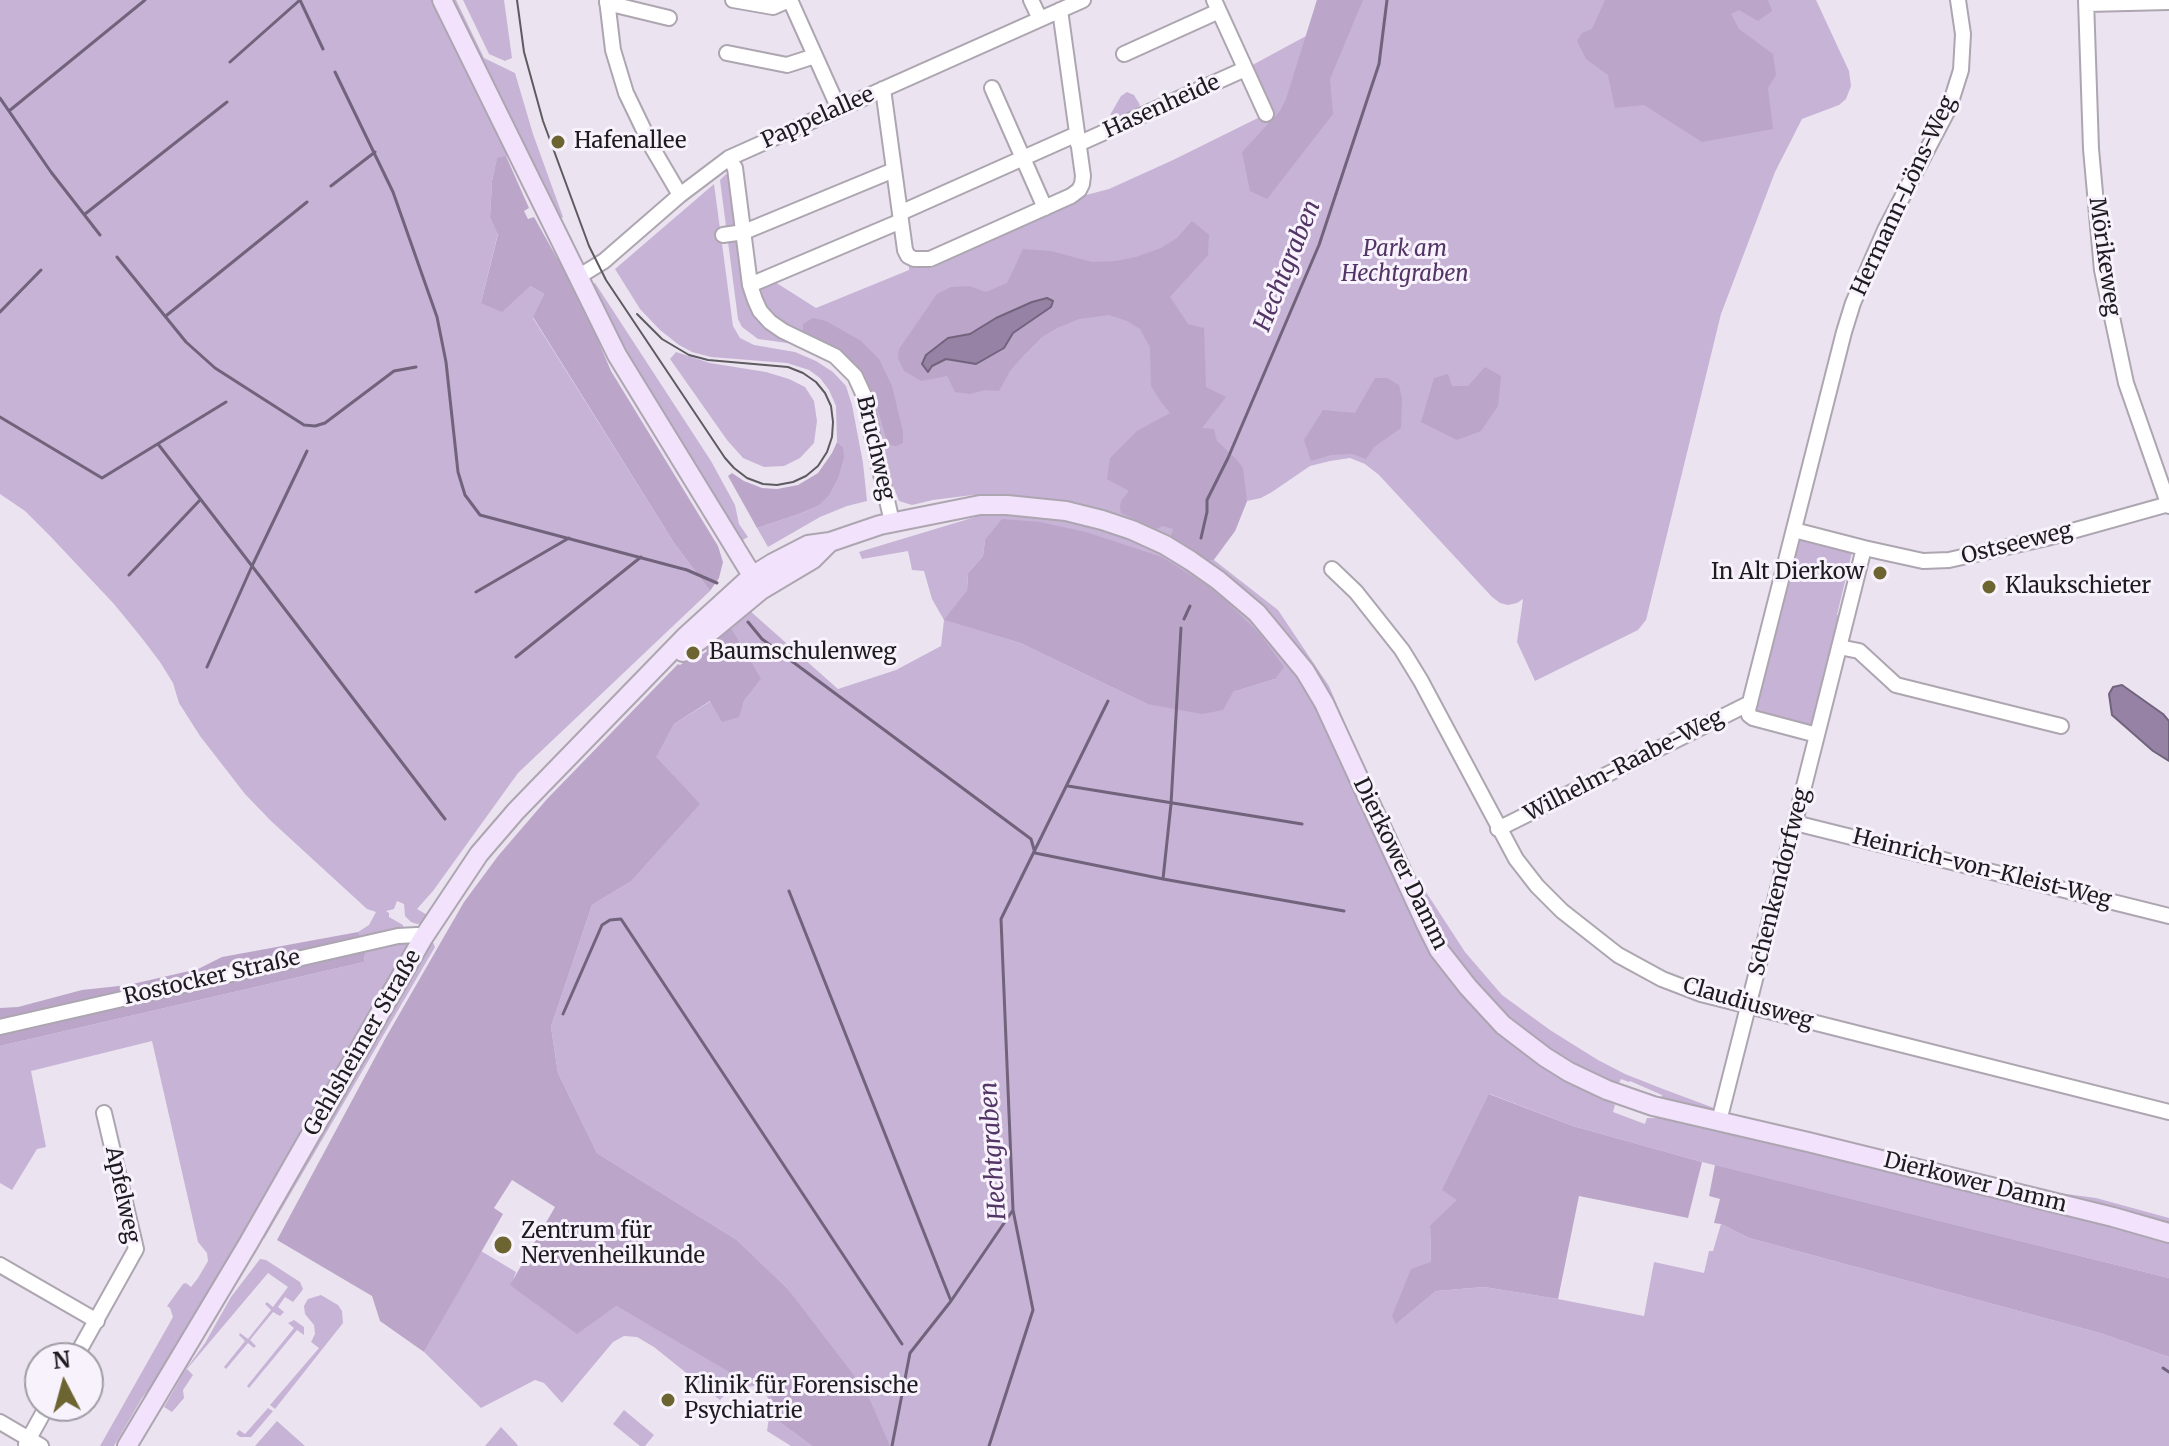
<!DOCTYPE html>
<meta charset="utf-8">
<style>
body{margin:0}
#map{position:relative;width:2169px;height:1446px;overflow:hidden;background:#ebe4f0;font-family:Merriweather,serif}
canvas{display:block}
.north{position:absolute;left:24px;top:1342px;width:80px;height:80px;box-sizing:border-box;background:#f8f2fd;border:2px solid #a09ca4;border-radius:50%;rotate:354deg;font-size:22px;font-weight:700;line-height:32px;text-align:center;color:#1d1b1f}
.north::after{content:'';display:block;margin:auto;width:28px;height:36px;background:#6d6531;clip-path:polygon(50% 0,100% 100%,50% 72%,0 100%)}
</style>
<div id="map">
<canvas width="2169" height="1446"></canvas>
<div class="north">N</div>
</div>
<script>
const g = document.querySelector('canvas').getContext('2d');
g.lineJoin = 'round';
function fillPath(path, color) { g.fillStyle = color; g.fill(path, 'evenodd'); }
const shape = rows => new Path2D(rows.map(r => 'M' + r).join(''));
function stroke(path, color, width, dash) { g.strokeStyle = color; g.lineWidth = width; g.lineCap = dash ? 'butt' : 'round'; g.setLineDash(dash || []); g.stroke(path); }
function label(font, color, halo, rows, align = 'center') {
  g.font = font + ' Merriweather,serif'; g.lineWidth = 6; g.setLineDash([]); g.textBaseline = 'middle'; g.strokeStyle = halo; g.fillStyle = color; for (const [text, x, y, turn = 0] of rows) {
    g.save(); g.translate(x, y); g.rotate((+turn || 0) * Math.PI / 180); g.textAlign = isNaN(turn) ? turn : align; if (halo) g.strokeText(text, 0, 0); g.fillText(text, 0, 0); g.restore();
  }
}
const green = shape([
 [0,0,437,0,512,155,497,159,492,181,490,218,498,233,481,303,530,286,544,294,533,318,674,543,710,591,518,773,433,891,417,909,429,916,424,923,417,924,411,922,405,916,404,904,397,901,394,909,386,911,389,913,389,917,403,925,404,930,364,942,358,932,369,925,376,912,367,909,271,821,245,794,200,736,179,703,173,683,160,662,141,637,114,604,51,537,25,511,0,494],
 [451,0,456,0,484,58,515,73,533,134,563,217,561,218,543,181,539,182],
 [463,0,504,0,512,58,505,61,489,54],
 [1317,0,1816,0,1849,71,1851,86,1846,99,1839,105,1802,119,1775,172,1721,314,1646,620,1638,630,1535,681,1517,642,1523,599,1517,603,1508,605,1500,603,1492,597,1379,475,1365,464,1350,458,1330,461,1310,466,1272,492,1261,498,1247,501,1235,531,1214,560,1278,610,1329,686,1400,852,1465,952,1502,995,1550,1030,1598,1060,1625,1074,1663,1089,1722,1111,2059,1193,2096,1198,2169,1218,2169,1278,1702,1162,1573,1126,1490,1094,1443,1190,1458,1200,1430,1225,1431,1263,1397,1323,1436,1291,1484,1287,1558,1299,1644,1316,1654,1262,1704,1273,1709,1251,1713,1251,1721,1224,1749,1238,2100,1333,2169,1357,2169,1446,890,1446,787,1288,737,1240,597,1153,558,1073,551,1027,592,905,630,882,655,757,674,724,711,701,738,717,744,701,760,680,731,629,749,610,838,689,896,670,941,646,944,620,932,599,924,571,912,570,908,551,862,559,859,552,975,517,973,495,933,500,912,505,899,501,892,483,868,390,779,322,766,309,757,290,775,282,816,308,909,270,909,264,915,267,931,268,1075,203,1086,195,1109,189,1173,160,1266,114,1245,69,1306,36],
 [985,540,1275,679,1233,692,1147,704,1020,643,945,620,967,590,968,573,983,556],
 [1595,1075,1619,1083,1621,1079,1629,1082,1630,1081,1662,1095,1661,1099,1672,1118,1647,1118,1645,1124,1613,1112,1615,1105,1587,1090],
 [1127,92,1134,95,1140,105,1129,117,1110,115,1121,96],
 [726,174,731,178,747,290,802,345,758,339,742,327,738,319,720,180],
 [714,184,733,326,740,338,754,345,795,352,816,361,833,372,846,386,852,405,863,463,867,501,847,506,820,517,768,547,757,528,799,514,818,506,843,447,837,442,836,406,829,390,820,378,809,370,787,363,711,357,692,352,679,345,660,330,640,309,615,269],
 [595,283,711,461,735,505,739,524,748,537,741,541,632,367,591,285],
 [676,352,710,363,766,372,789,379,805,387,814,401,817,421,814,443,800,458,784,466,764,467,743,458,727,440,670,359],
 [1805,536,1853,548,1837,615,1841,616,1815,725,1811,728,1753,713,1754,700,1796,549,1793,546,1796,539],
 [406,938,413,942,254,1220,164,1369,142,1398,114,1446,100,1446,173,1317,170,1308,167,1306,183,1284,186,1283,191,1287,198,1278,208,1261,207,1253,198,1242,152,1041,31,1071,46,1147,37,1149,12,1190,0,1183,0,1046,364,962,366,946],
 [432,940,435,947,264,1239,263,1233,365,1048],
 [481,1251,516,1272,511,1286,616,1306,750,1383,765,1388,774,1403,774,1418,812,1446,791,1446,767,1431,771,1404,765,1393,756,1386,731,1388,720,1400,654,1347,637,1337,624,1336,613,1342,562,1403,544,1383,535,1380,481,1408,424,1352],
 [260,1259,266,1260,300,1282,303,1289,301,1292,293,1302,285,1297,278,1307,284,1312,280,1316,273,1312,250,1340,256,1346,254,1348,248,1343,226,1369,224,1367,245,1341,239,1335,240,1333,248,1339,271,1310,265,1304,267,1302,273,1307,288,1287,268,1273,187,1369,193,1375,183,1390,184,1398,172,1412,164,1407,184,1372,205,1343,231,1297],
 [321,1295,338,1305,342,1311,343,1323,275,1409,270,1405,319,1348,311,1342,315,1334,314,1325,305,1314,304,1306,308,1299],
 [294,1320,304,1327,304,1335,297,1330,249,1388,247,1386,294,1328,288,1323],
 [268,1408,273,1411,251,1437,240,1437,236,1434,239,1430,245,1434],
 [624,1410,654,1435,645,1446,640,1446,613,1424],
 [277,1421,305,1446,255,1446],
 [501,1427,516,1443,518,1446,485,1446]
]);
const forest = shape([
 [1317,0,1363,0,1330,79,1333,114,1267,199,1250,191,1242,152,1280,111,1286,99],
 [1605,0,1768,0,1772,11,1758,21,1739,10,1731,14,1739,29,1773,54,1776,75,1768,88,1773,129,1702,142,1644,105,1615,108,1608,75,1586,59,1577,41,1582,33,1592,29],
 [506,156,529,208,524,211,528,219,534,217,557,258,566,265,611,371,718,546,723,562,719,578,710,591,674,543,533,317,544,294,530,286,502,312,481,303,498,234,490,218,492,181,497,158],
 [1192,221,1209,235,1208,255,1170,297,1188,324,1204,328,1206,387,1226,397,1202,428,1214,429,1217,441,1236,459,1243,468,1247,501,1235,531,1213,560,1207,561,1170,540,1173,529,1163,526,1156,529,1121,513,1120,507,1121,501,1129,491,1107,479,1110,458,1137,431,1170,413,1161,402,1151,386,1150,347,1140,329,1127,321,1109,315,1079,319,1057,328,1042,337,1024,355,1010,371,999,391,985,390,970,394,955,392,947,376,921,381,904,371,898,358,899,349,937,294,951,287,969,286,986,292,1007,283,1023,249,1051,251,1092,262,1116,261,1136,257,1161,248,1177,238],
 [813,318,826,321,861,341,879,359,892,386,903,432,903,443,896,446,888,445,874,397,856,364,836,349,807,336,803,331,803,324],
 [1485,367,1501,376,1498,406,1481,431,1457,440,1421,422,1434,378,1448,374,1452,386,1468,386],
 [1375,378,1387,378,1399,385,1402,399,1401,428,1374,447,1366,459,1352,454,1331,455,1311,461,1304,440,1323,410,1355,413],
 [837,442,843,447,844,458,838,478,829,495,818,506,799,514,757,528,728,476,732,473,744,481,762,488,777,489,798,485,818,473,832,453],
 [1002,519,1040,522,1086,532,1162,557,1205,584,1226,601,1260,634,1284,667,1275,679,1233,692,1223,710,1202,714,1147,704,1020,643,944,620,967,590,968,573,983,556,985,540],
 [728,623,761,679,744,701,739,717,722,722,710,701,674,724,656,757,700,804,630,882,592,905,551,1027,558,1073,597,1153,737,1240,787,1288,866,1391,890,1446,812,1446,774,1418,774,1403,765,1388,750,1384,616,1306,577,1334,510,1285,555,1207,512,1180,494,1208,503,1214,424,1352,380,1321,372,1296,277,1240,385,1039,464,902,498,856,547,799,678,664,680,665,701,651,703,654,707,651,705,647],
 [358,932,366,946,364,962,0,1046,0,1008,18,1007,82,990,128,985,198,969,222,957],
 [1489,1094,1573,1126,1702,1162,1688,1218,1579,1196,1558,1299,1484,1287,1436,1291,1396,1324,1392,1316,1411,1269,1431,1262,1430,1225,1457,1200,1442,1190],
 [1715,1165,2169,1278,2169,1357,2100,1333,1749,1238,1721,1224,1714,1223,1720,1199,1709,1196]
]);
const water = shape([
 [1047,298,1053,301,1051,307,1013,333,1004,348,976,364,946,359,932,366,928,372,922,364,926,355,948,338,970,334,996,318,1032,302,1047,298],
 [2122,685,2163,714,2169,721,2169,761,2153,751,2112,715,2109,694,2113,687,2122,685]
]);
const stream = shape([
 [300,0,323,49],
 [230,62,300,0],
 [335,72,393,192,437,317,446,362,458,472,465,495,480,515,687,570,717,583],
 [0,98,51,172,100,235],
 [9,111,145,0],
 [331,186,375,152],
 [85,214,227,102],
 [117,257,186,342,215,368,304,425,315,426,325,423,394,371,416,367],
 [0,312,41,270],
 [167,315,307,202],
 [0,417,102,478,226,402],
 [158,444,252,566,207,667],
 [307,451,252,566,445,819],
 [1201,538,1207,512,1207,500,1228,458,1319,245,1379,64,1387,0],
 [129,575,200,500],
 [476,592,569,538],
 [1184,619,1190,606],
 [748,622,762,639,1031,839,1035,853],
 [516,657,641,557],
 [1068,786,1302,824],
 [1035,853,1163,879,1344,911],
 [1163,879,1171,804,1181,628],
 [789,891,951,1301],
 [563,1014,602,925,610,920,621,919,902,1344],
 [2163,1368,2169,1372],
 [892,1446,910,1353,951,1301,1013,1210],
 [989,1446,1033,1310,1013,1210,1001,919,1108,701]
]);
const street = shape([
 [607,0,613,50,626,93,653,149,680,195],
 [733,0,773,7,789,0],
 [790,0,839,109],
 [1031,0,1040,19],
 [1214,0,1266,114],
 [2086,0,2091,149,2102,270,2126,383,2169,506],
 [607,3,669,18],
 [2087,4,2169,2],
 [727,53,787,65,815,56],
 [1124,54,1219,11],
 [992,88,1045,208],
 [883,89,905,250,908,256,914,259,930,259,1071,196,1079,190,1082,184,1083,176,1060,10],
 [1078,144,1245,69],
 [729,158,735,168,750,285,755,300,760,311,770,322,783,331,835,356,855,376,866,400,872,435,892,522],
 [900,213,1077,134],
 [723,235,744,232,894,170],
 [578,277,604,261,680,195,729,158,1083,0],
 [750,285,901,221],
 [1794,530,1864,548,1817,735,1753,718,1749,715,1748,710,1844,332,1853,303,1885,230,1949,108,1961,70,1963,34,1958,0],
 [1864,548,1923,561,1949,560,2047,538,2169,504],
 [1332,569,1356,592,1402,650,1421,681,1516,859,1537,886,1562,911,1618,955,1662,979,1701,994,2169,1112],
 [1839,647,1859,651,1896,685,2061,726],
 [1795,823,2169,916],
 [1498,829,1750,703],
 [0,1027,398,936,417,935,423,938],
 [1719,1121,1817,735],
 [0,1265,97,1321],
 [75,1358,136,1249,104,1113],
 [0,1422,41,1446],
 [26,1444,47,1406]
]);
const secondary = shape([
 [442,0,617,355,761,590],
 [683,652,703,638,761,590,813,559,830,542],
 [127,1446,248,1244,423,938,479,854,516,811,685,637,752,576,773,563,808,545,830,542,880,525,980,505,1007,505,1066,511,1102,520,1132,530,1165,545,1191,561,1218,580,1257,613,1305,671,1324,703,1426,924,1439,950,1468,987,1503,1025,1545,1057,1569,1072,1607,1090,1653,1106,1808,1142,2113,1217,2169,1233]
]);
const tram = shape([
 [517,0,524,52,543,121,589,246,606,280,725,458,734,468,747,478,763,484,777,485,793,482,806,476,818,466,827,452,832,437,833,422,831,406,825,393,816,382,803,373,788,367,708,360,689,355,662,339,637,314]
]);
const markers = [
 [558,142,8,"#6d6531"],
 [1880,573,8,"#6d6531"],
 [1989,587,8,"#6d6531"],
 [693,653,8,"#6d6531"],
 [503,1245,10,"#6d6531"],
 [668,1400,8,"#6d6531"]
];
const streetNames = [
 ["Hasenheide",1162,107,-24],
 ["Pappelallee",818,118,-24],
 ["Hermann-Löns-Weg",1904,196,-65],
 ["Mörikeweg",2104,257,82],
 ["Bruchweg",875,448,77],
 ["Ostseeweg",2017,544,-14],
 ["Wilhelm-Raabe-Weg",1624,766,-27],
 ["Dierkower Damm",1400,864,64],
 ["Heinrich-von-Kleist-Weg",1982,869,14],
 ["Schenkendorfweg",1780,882,-76],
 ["Rostocker Straße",212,978,-13],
 ["Claudiusweg",1748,1004,16],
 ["Gehlsheimer Straße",363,1043,-60],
 ["Dierkower Damm",1975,1183,14],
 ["Apfelweg",122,1195,78]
];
const poiNames = [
 ["Hafenallee",574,142],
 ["In Alt Dierkow",1864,573,"right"],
 ["Klaukschieter",2005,587],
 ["Baumschulenweg",709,653],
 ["Zentrum für",521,1232],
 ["Nervenheilkunde",521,1257],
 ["Klinik für Forensische",684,1387],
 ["Psychiatrie",684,1412]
];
const parkNames = [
 ["Park am",1405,250],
 ["Hechtgraben",1405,275]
];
const waterNames = [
 ["Hechtgraben",1288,266,-68],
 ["Hechtgraben",994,1151,-94]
];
fillPath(green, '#c7b3d6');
fillPath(forest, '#bba6ca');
fillPath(water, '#9682a5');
stroke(water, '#72637d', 2);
stroke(stream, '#72637d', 3);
stroke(street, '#ada6b1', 18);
stroke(secondary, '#ada6b1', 22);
stroke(street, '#fff', 14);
stroke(secondary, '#f2e2fc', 18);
stroke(tram, '#5d5a60', 2);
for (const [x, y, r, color] of markers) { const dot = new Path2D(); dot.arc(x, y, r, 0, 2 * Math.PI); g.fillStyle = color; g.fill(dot); stroke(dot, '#f8f2fd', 3); }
label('22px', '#1d1b1f', '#f8f2fd', streetNames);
label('22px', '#1d1b1f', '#f8f2fd', poiNames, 'left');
label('italic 22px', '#523565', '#f8f2fd', parkNames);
label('italic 24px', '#523565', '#f8f2fd', waterNames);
</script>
